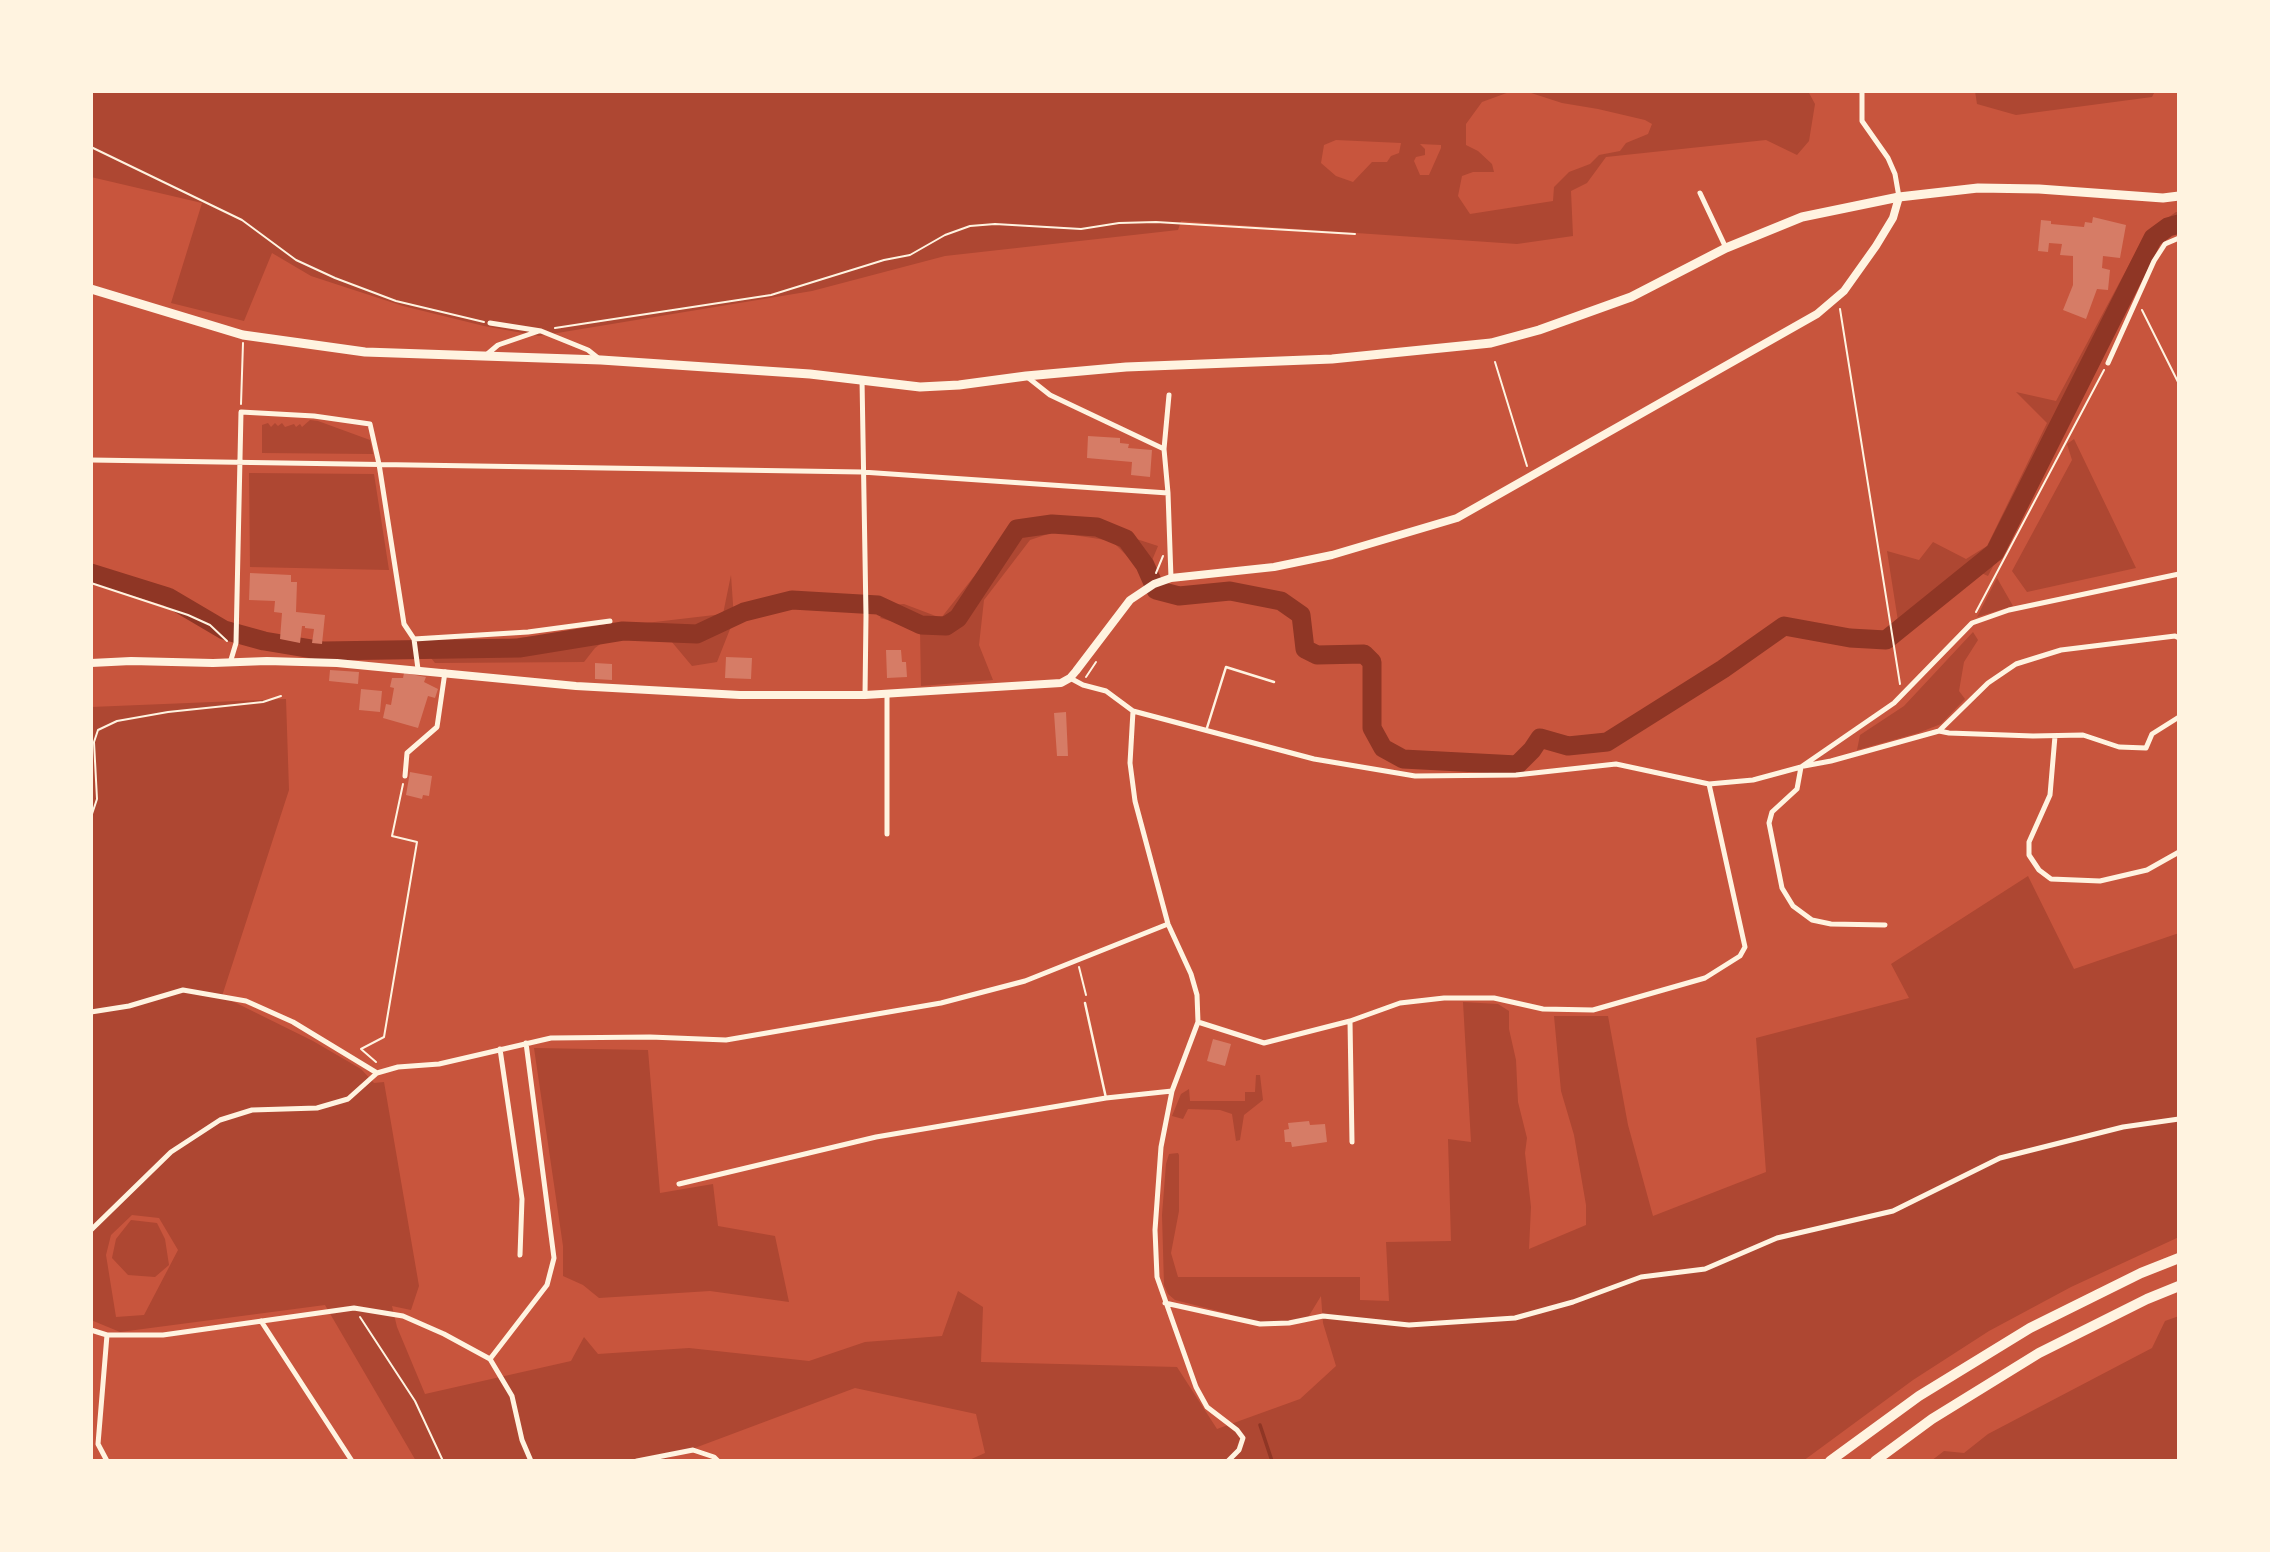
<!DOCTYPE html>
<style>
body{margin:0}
#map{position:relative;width:2270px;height:1552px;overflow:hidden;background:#c8553d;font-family:Signika,sans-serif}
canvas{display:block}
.frame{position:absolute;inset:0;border:93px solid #fff3e0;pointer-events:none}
</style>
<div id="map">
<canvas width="2270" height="1552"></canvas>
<div class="frame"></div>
</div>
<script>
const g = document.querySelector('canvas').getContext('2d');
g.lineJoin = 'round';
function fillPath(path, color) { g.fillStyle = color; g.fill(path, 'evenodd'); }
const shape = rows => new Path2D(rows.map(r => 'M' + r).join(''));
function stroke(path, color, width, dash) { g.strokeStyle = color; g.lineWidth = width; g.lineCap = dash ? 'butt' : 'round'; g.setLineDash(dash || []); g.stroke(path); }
const green = shape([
 [91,91,1512,91,1482,102,1466,124,1466,145,1478,151,1492,164,1494,172,1473,172,1462,176,1458,196,1470,214,1553,201,1554,187,1569,172,1590,164,1599,155,1620,151,1626,143,1648,134,1652,124,1645,120,1598,109,1562,103,1525,91,1808,91,1815,104,1809,141,1797,155,1766,140,1606,157,1587,183,1571,191,1573,236,1517,244,1181,221,1178,230,945,256,812,291,539,336,484,326,403,306,311,276,272,253,244,321,171,303,202,203,91,177],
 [1336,140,1401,143,1399,153,1391,156,1387,162,1372,162,1353,182,1336,176,1321,163,1324,145],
 [1420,144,1441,145,1441,148,1429,175,1420,175,1414,161,1416,157,1425,155,1425,149],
 [1975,91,2155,91,2152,97,2016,115,1977,104],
 [2176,212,2179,212,2179,230,2154,245,2150,262,1988,576,1968,567,1898,621,1887,551,1919,560,1933,542,1966,559,1987,546,2047,423,2016,392,2056,401,2146,233],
 [310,420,318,421,370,440,373,454,262,453,262,425,268,423,271,427,275,423,278,426,282,423,285,427,294,424,296,427,300,424,302,427],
 [2074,439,2136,568,2027,592,2012,571,2072,460,2067,444],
 [249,473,374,474,389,570,250,567],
 [1014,526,1063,526,1112,531,1158,546,1146,575,1112,541,1054,532,1030,540,984,600,979,645,993,680,921,686,920,629,880,618,891,605,904,604,941,618],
 [731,575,734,619,717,662,692,666,666,635,615,633,595,648,584,662,435,663,424,649,723,614],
 [1997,578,2013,606,1977,617],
 [1973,632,1978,640,1964,662,1959,691,1965,699,1941,724,1918,733,1857,750,1860,735,1904,706],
 [286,699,289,790,222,996,313,1041,361,1069,374,1083,384,1082,419,1286,411,1310,392,1306,397,1327,425,1394,571,1361,584,1337,598,1354,689,1348,809,1361,865,1342,942,1336,958,1291,983,1307,981,1362,1177,1367,1217,1429,1300,1399,1336,1366,1323,1323,1321,1296,1307,1319,1260,1324,1230,1317,1230,1314,1175,1300,1168,1294,1164,1285,1162,1215,1166,1164,1169,1154,1178,1153,1179,1155,1179,1211,1171,1253,1178,1277,1360,1277,1360,1300,1389,1301,1386,1242,1451,1241,1448,1139,1471,1142,1463,1002,1498,1004,1509,1011,1509,1029,1516,1060,1518,1102,1527,1138,1525,1153,1531,1207,1529,1249,1586,1225,1586,1205,1574,1135,1561,1091,1554,1016,1608,1016,1628,1125,1653,1216,1766,1172,1756,1038,1909,998,1891,964,2028,876,2074,969,2179,933,2179,1237,2071,1287,1989,1331,1913,1380,1803,1461,967,1461,985,1453,976,1414,855,1388,660,1461,416,1461,325,1305,120,1332,91,1320,91,707],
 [132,1215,159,1218,178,1250,144,1315,116,1317,106,1255,111,1235],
 [534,1048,648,1050,660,1193,713,1184,718,1226,775,1236,789,1302,710,1291,599,1298,583,1285,563,1276,563,1246],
 [1256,1075,1260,1075,1263,1100,1244,1115,1240,1140,1236,1141,1232,1114,1220,1110,1188,1109,1183,1119,1172,1116,1181,1094,1189,1089,1190,1101,1245,1101,1245,1092,1255,1092],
 [131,1220,157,1223,165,1239,169,1265,155,1277,128,1275,112,1258,116,1239],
 [2179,1316,2179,1461,1931,1461,1944,1451,1964,1453,1988,1434,2152,1348,2165,1321]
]);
const stream = shape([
 [1260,1425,1272,1461]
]);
const river = shape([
 [91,573,168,597,224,630,264,641,324,651,519,648,623,631,697,634,744,612,792,600,878,605,921,625,946,626,958,618,1017,529,1052,524,1097,527,1126,539,1145,565,1156,590,1179,596,1230,591,1281,601,1301,615,1305,649,1317,655,1364,654,1372,662,1372,728,1383,748,1403,759,1517,765,1532,750,1540,738,1568,746,1607,742,1723,669,1784,626,1850,638,1886,640,1995,552,2153,238,2168,227,2179,224]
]);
const building = shape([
 [2093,217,2126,225,2120,258,2103,256,2102,268,2110,270,2108,290,2097,289,2086,319,2063,310,2073,285,2073,256,2060,255,2062,244,2049,243,2048,252,2038,251,2041,220,2051,221,2051,224,2084,227,2085,222,2092,223],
 [1088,436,1120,438,1120,443,1129,444,1128,448,1152,450,1150,477,1131,475,1132,462,1087,458],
 [250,573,291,575,291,582,297,582,296,612,325,615,322,644,312,643,314,629,305,628,305,626,302,626,300,643,280,639,282,613,274,612,275,601,249,600],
 [886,650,901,650,902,662,906,662,907,677,887,678],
 [726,657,752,658,751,679,725,678],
 [595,663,612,664,612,680,595,679],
 [330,670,359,672,358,684,329,681],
 [404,673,426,677,424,682,438,689,435,698,428,696,418,728,383,718,386,704,391,705,394,688,390,687,392,678,403,678],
 [361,689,382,691,380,712,359,710],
 [1066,712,1068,756,1057,756,1054,713],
 [410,772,432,776,429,796,423,795,422,799,406,795],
 [1213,1039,1231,1044,1225,1066,1207,1061],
 [1309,1121,1310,1125,1325,1124,1327,1142,1292,1147,1291,1142,1285,1142,1284,1130,1289,1129,1288,1123]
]);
const path = shape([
 [91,147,242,220,296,260,335,278,396,301,484,322],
 [1840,309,1900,684],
 [2142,310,2179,384],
 [555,328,771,295,884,260,910,255,945,235,970,226,995,224,1081,229,1119,223,1156,222,1355,234],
 [1495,362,1527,466],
 [241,404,243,343],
 [1156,573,1163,556],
 [91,583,188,615,210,625,227,641],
 [1976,612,2104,370],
 [1086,677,1096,662],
 [91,817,97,799,94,742,98,730,117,721,168,712,263,702,281,696],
 [1079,967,1086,995],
 [376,1062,361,1049,384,1037,417,842,392,836,403,784],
 [360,1317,415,1401,443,1461]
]);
const service = shape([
 [1206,731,1226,667,1274,682],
 [1085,1003,1106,1098]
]);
const minor = shape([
 [1862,91,1862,121,1888,158,1895,174,1899,197],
 [1700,193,1726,248],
 [490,323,541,331,588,350,598,358],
 [485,356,498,345,539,331],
 [2108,363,2154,261,2165,244,2179,238],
 [1026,376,1050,395,1164,449],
 [862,379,866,616,865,695],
 [1169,395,1164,449,1168,493,1171,578],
 [91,460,862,472,1168,493],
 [414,639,528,632,610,621],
 [230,663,236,643,241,412,314,416,370,424,379,464,404,624,414,639,418,669],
 [1070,678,1083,685,1106,691,1133,711,1314,759,1415,776,1516,775,1616,764,1709,784,1753,780,1801,767,1894,703,1972,623,2009,610,2179,574],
 [887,694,887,834],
 [1133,711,1130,763,1135,801,1168,924,1191,974,1197,995,1198,1022,1172,1091,1161,1147,1155,1230,1157,1277,1196,1387,1207,1407,1237,1430,1243,1438,1239,1450,1228,1461],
 [1939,731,1988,683,2016,664,2061,650,2175,636,2179,638],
 [2055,736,2050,795,2029,842,2029,855,2039,870,2051,879,2100,881,2147,870,2179,852],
 [1804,766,1831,761,1939,731,1949,733,2033,736,2083,735,2119,747,2146,748,2152,734,2179,717],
 [1801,767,1797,789,1772,812,1769,823,1782,888,1793,906,1812,920,1831,924,1885,925],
 [405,776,407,753,437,727,445,672],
 [91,1012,129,1006,183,990,246,1001,293,1022,377,1073,398,1067,439,1064,551,1038,650,1037,726,1040,941,1003,1025,981,1168,924],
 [1350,1021,1352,1142],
 [1198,1022,1264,1043,1350,1021,1400,1003,1444,998,1494,998,1543,1009,1593,1010,1705,978,1740,956,1745,947,1709,784],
 [500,1049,522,1199,520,1255],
 [679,1184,876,1137,1106,1098,1172,1091],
 [91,1230,171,1152,220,1120,252,1110,317,1108,348,1099,377,1073],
 [1165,1303,1260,1324,1289,1323,1323,1316,1409,1325,1515,1318,1573,1302,1641,1277,1705,1269,1777,1238,1893,1211,2000,1158,2123,1127,2179,1119],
 [261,1321,352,1461],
 [91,1330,107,1335,163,1335,354,1308,403,1316,444,1334,490,1359,512,1396,522,1440,531,1461],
 [490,1359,547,1285,554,1258,526,1043],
 [107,1461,98,1444,107,1335],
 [637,1461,693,1450,714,1457,718,1461]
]);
const secondary = shape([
 [91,663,131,661,213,663,267,661,337,663,576,686,740,695,865,695,1061,683,1070,678,1076,671,1130,600,1154,584,1171,578,1274,567,1332,555,1457,518,1817,314,1844,291,1876,246,1893,218,1899,197]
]);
const primary = shape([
 [91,289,243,335,365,352,601,360,810,374,920,387,959,385,1026,376,1126,367,1332,359,1491,343,1539,330,1631,297,1726,248,1802,217,1899,197,1978,188,2039,189,2163,198,2179,196]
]);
const motorway = shape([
 [1830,1461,1919,1396,2030,1328,2141,1273,2179,1258],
 [1875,1461,1932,1419,2039,1353,2147,1299,2179,1286]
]);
fillPath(green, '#ae4732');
stroke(stream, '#8f3625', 3.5);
stroke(river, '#8f3625', 19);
fillPath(building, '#d67c66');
stroke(path, '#fff3e0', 2);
stroke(service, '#fff3e0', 2.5);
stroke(minor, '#fff3e0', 5);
stroke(secondary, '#fff3e0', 8);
stroke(primary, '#fff3e0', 9);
stroke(motorway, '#fff3e0', 10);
</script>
